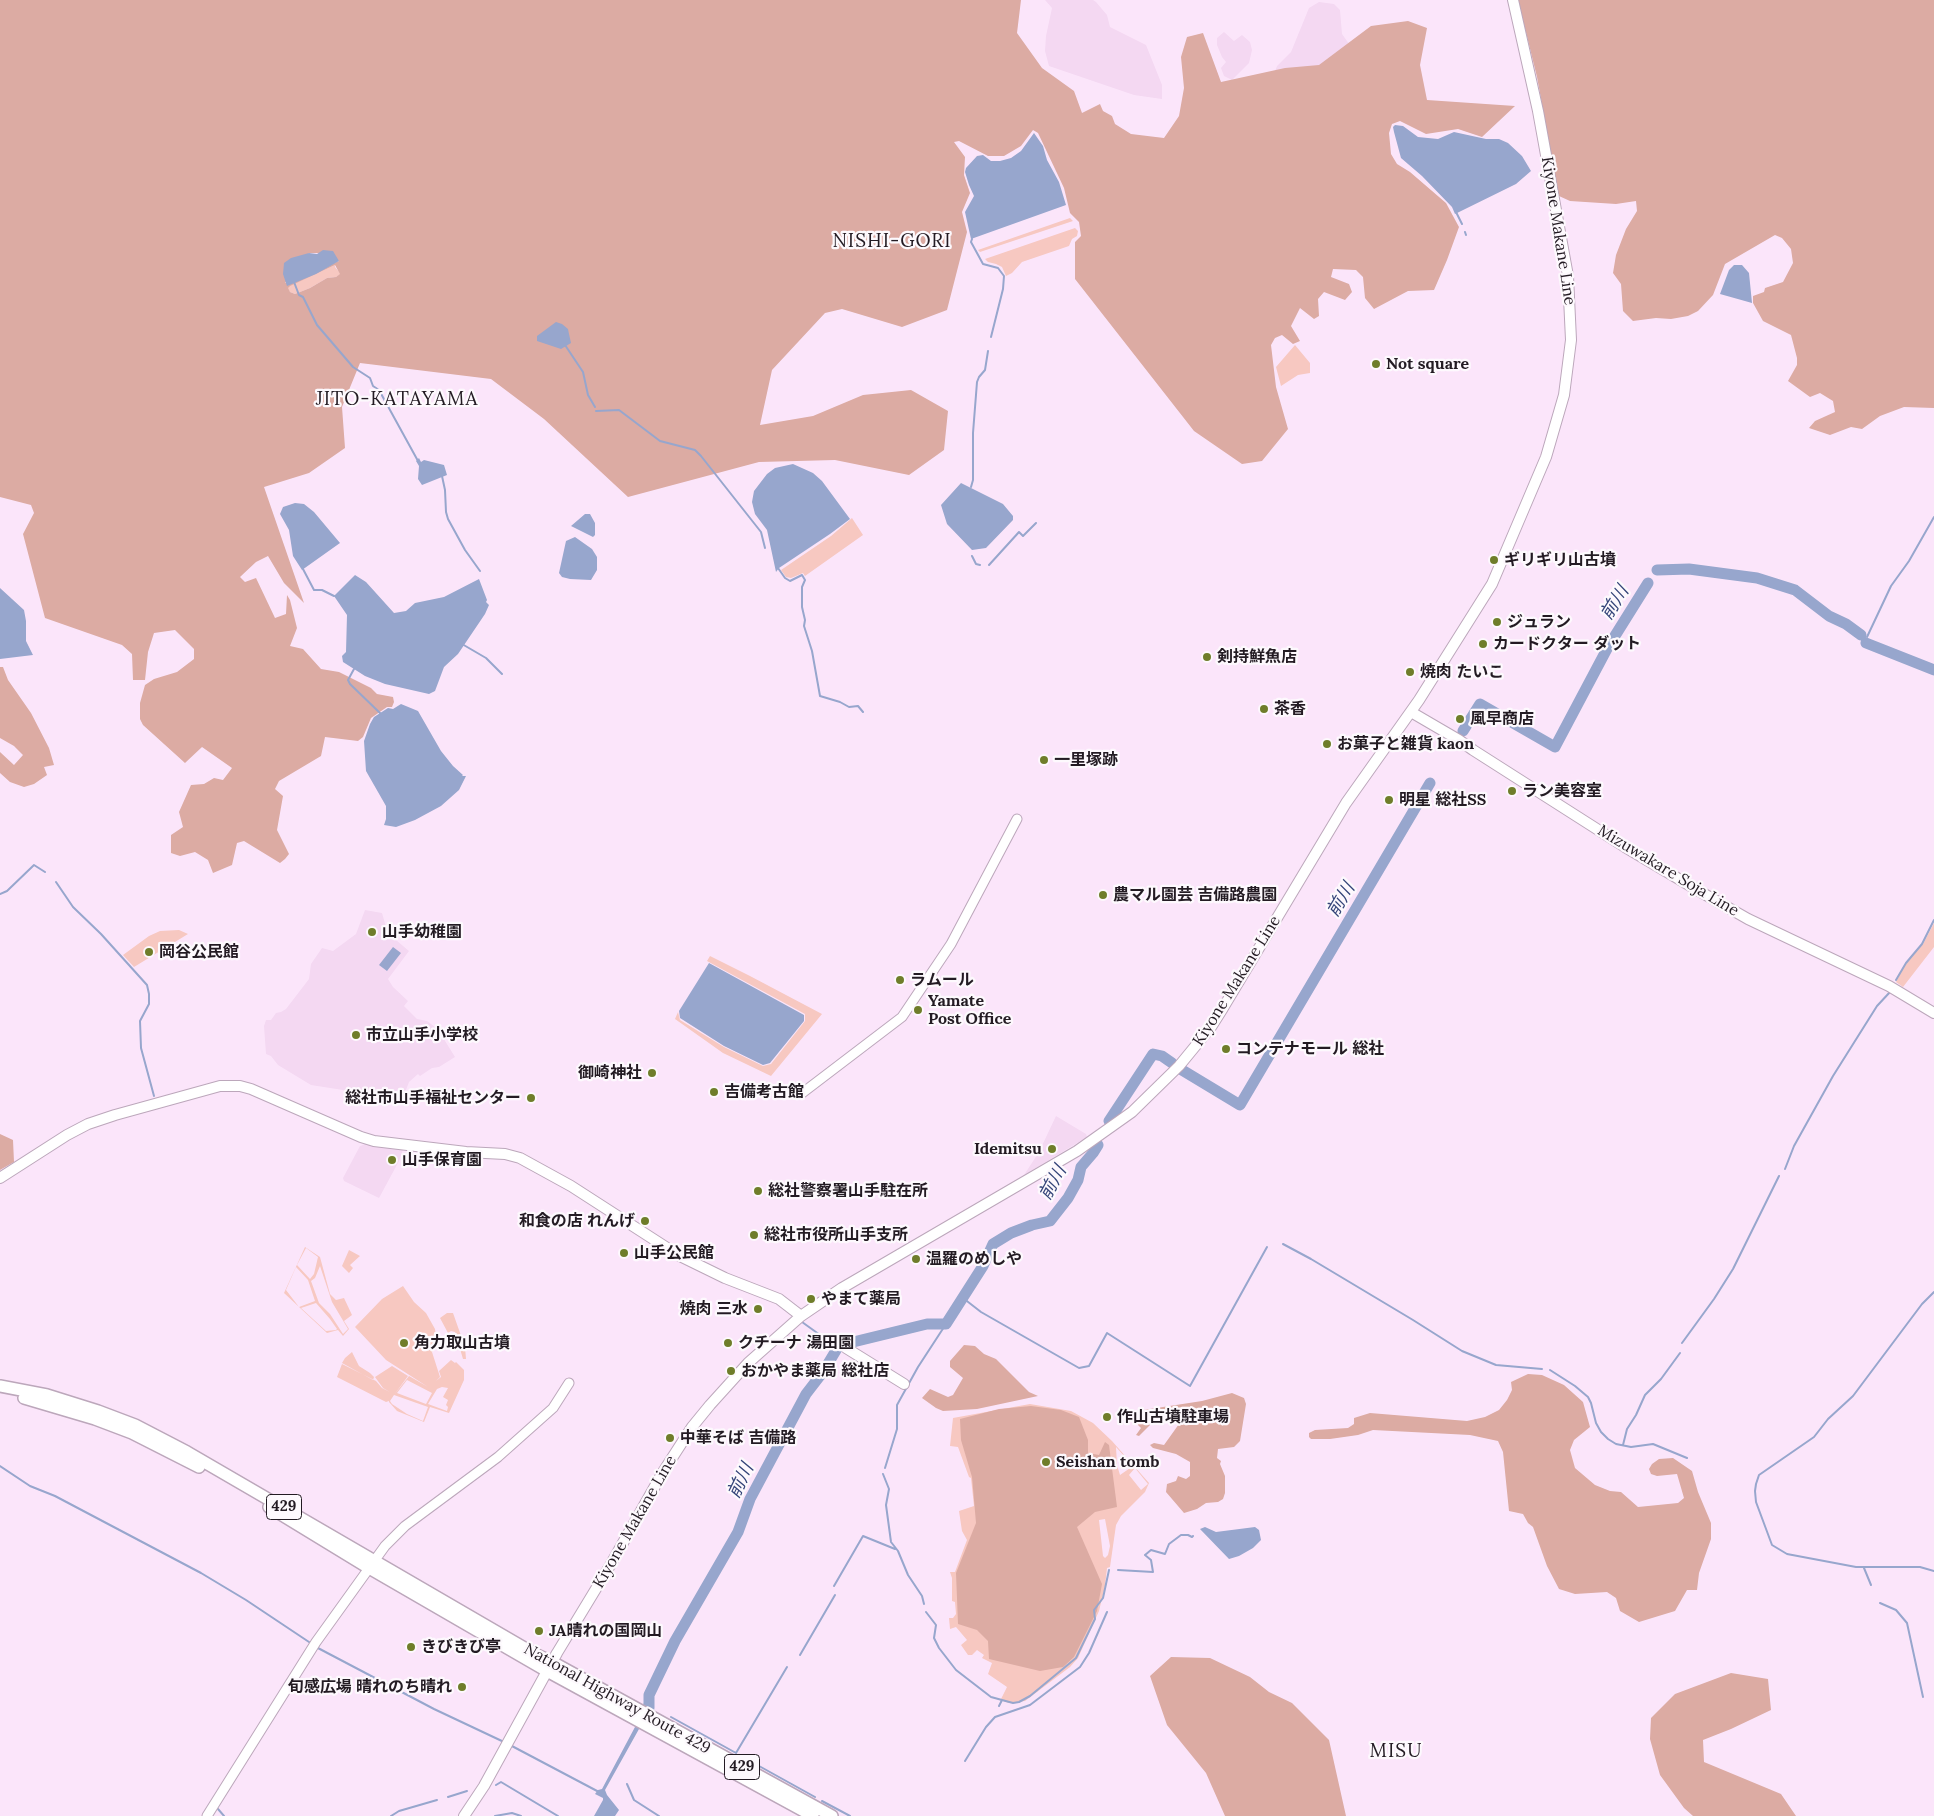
<!DOCTYPE html>
<meta charset="utf-8">
<style>
body{margin:0}
canvas{display:block;background:#fbe5fa}
</style>
<canvas width="1934" height="1816"></canvas>
<script>
const g = document.querySelector('canvas').getContext('2d');
g.lineJoin = 'round';
function fillPath(path, color) { g.fillStyle = color; g.fill(path, 'evenodd'); }
const shape = rows => new Path2D(rows.map(r => 'M' + r).join(''));
function stroke(path, color, width, dash) { g.strokeStyle = color; g.lineWidth = width; g.lineCap = dash ? 'butt' : 'round'; g.setLineDash(dash || []); g.stroke(path); }
function label(font, color, halo, rows, align = 'center') {
  g.font = font + ' Lora,"Noto Sans JP",serif'; g.lineWidth = 4.5; g.setLineDash([]); g.textBaseline = 'middle'; g.strokeStyle = halo; g.fillStyle = color; for (const [text, x, y, turn = 0] of rows) {
    g.save(); g.translate(x, y); g.rotate((+turn || 0) * Math.PI / 180); g.textAlign = isNaN(turn) ? turn : align; if (halo) g.strokeText(text, 0, 0); g.fillText(text, 0, 0); g.restore();
  }
}
const built = shape([
 [1045,0,1093,0,1096,2,1107,15,1110,27,1146,45,1162,85,1162,99,1134,95,1049,66,1045,51,1046,36,1052,8],
 [1319,2,1334,4,1340,10,1342,34,1352,48,1266,95,1277,66,1291,52,1309,8],
 [1224,32,1234,41,1242,35,1250,42,1252,50,1249,63,1232,80,1224,76,1221,68,1226,62,1222,57,1217,45,1217,38],
 [365,910,382,913,386,927,384,930,409,951,388,979,393,987,408,1001,404,1006,417,1019,427,1021,435,1027,442,1036,455,1057,439,1067,432,1068,420,1076,418,1074,409,1082,406,1090,399,1098,381,1102,354,1088,349,1093,343,1090,311,1085,278,1065,271,1056,266,1054,264,1026,266,1020,271,1020,276,1013,281,1012,286,1009,309,979,311,964,322,948,333,951,356,934],
 [1056,1116,1086,1134,1087,1137,1024,1175,1039,1152],
 [368,1143,404,1147,399,1161,379,1198,344,1181,343,1178,360,1146]
]);
const green = shape([
 [1070,218,1073,221,980,252,978,250],
 [1075,228,1078,231,1077,236,1072,239,1069,246,1022,262,1012,273,1006,276,1002,267,996,264,988,262,985,259],
 [335,265,335,267,341,274,336,277,327,278,310,288,295,294,290,292,287,288,289,286],
 [1295,345,1310,363,1310,373,1298,375,1281,386,1276,367],
 [852,518,863,535,805,576,803,573,791,578,786,577,781,570,831,536],
 [1934,923,1934,947,1903,987,1896,982,1904,966,1923,944],
 [179,930,188,934,134,967,123,955,149,936,160,931],
 [710,956,750,976,822,1014,771,1076,723,1053,675,1019,678,1012,680,1020,724,1047,763,1066,771,1064,805,1021,805,1014,707,961],
 [305,1247,320,1257,330,1294,336,1300,344,1298,352,1315,344,1321,349,1329,343,1336,338,1330,327,1333,284,1293],
 [306,1248,318,1257,314,1274,310,1279,297,1265],
 [320,1266,332,1302,348,1329,343,1334,330,1314,319,1303,311,1281,315,1278],
 [296,1267,308,1280,315,1301,299,1307,286,1290],
 [316,1303,330,1319,337,1329,336,1330,326,1331,301,1308],
 [349,1250,360,1256,350,1265,353,1268,349,1273,342,1266],
 [403,1286,414,1302,426,1313,435,1329,437,1342,436,1347,432,1352,440,1377,436,1381,441,1377,439,1371,451,1360,455,1363,456,1362,464,1370,464,1380,449,1413,430,1407,424,1422,397,1411,389,1402,389,1401,386,1402,337,1377,342,1364,376,1381,382,1388,390,1392,383,1388,375,1377,392,1366,408,1376,394,1395,409,1376,428,1387,386,1360,355,1327,382,1299],
 [407,1380,432,1393,426,1404,397,1393],
 [442,1387,448,1388,443,1397,448,1400,446,1405,448,1407,447,1411,428,1404,437,1389],
 [394,1395,428,1407,423,1421,407,1414,392,1404,390,1401],
 [447,1313,453,1313,465,1347,466,1359,463,1359,455,1332,451,1331,448,1333,440,1318],
 [352,1352,359,1366,370,1373,374,1377,373,1380,342,1363,345,1358],
 [1030,1404,1071,1411,1093,1423,1112,1441,1149,1483,1145,1492,1121,1516,1116,1525,1110,1567,1107,1568,1105,1586,1099,1611,1078,1658,1070,1667,1025,1701,1009,1703,1003,1701,1001,1699,1007,1687,988,1674,992,1663,982,1658,984,1655,977,1650,972,1655,968,1655,961,1645,967,1640,956,1627,950,1629,949,1618,953,1618,956,1614,955,1602,952,1601,952,1578,950,1572,955,1572,967,1540,962,1531,959,1511,974,1506,971,1478,969,1477,958,1447,950,1446,953,1418],
 [1116,1447,1133,1466,1120,1475,1117,1465],
 [1135,1468,1148,1484,1141,1490,1129,1475],
 [1105,1519,1110,1546,1108,1555,1105,1558,1103,1556,1099,1520]
]);
const forest = shape([
 [0,0,1021,0,1017,33,1042,68,1074,91,1082,113,1100,104,1103,111,1112,116,1115,124,1131,134,1164,138,1179,116,1184,88,1181,57,1187,37,1203,33,1221,82,1285,68,1319,65,1371,26,1408,21,1427,28,1420,65,1427,100,1515,106,1482,137,1458,129,1426,134,1400,121,1392,124,1389,133,1391,154,1397,164,1410,172,1446,203,1459,227,1447,260,1434,290,1408,291,1374,309,1365,298,1363,277,1356,270,1333,269,1331,277,1349,284,1352,292,1345,300,1324,292,1318,299,1319,316,1314,319,1300,308,1291,326,1300,341,1293,344,1282,335,1275,338,1271,345,1276,387,1288,429,1262,461,1242,464,1194,431,1075,279,1075,242,1081,236,1079,222,1070,213,1064,188,1038,133,1033,130,1021,146,1004,156,988,156,959,141,954,142,965,157,964,175,970,193,962,212,967,232,947,310,902,327,842,309,825,313,772,370,760,425,813,416,863,395,911,390,948,411,944,450,909,475,835,460,759,462,628,497,544,419,491,379,360,363,342,407,345,448,309,473,264,487,304,603,284,583,268,556,256,562,240,577,245,582,256,578,275,618,286,614,287,595,290,600,297,628,290,646,303,649,321,669,339,672,371,688,377,694,393,697,394,702,392,707,387,707,371,718,363,737,358,741,325,737,321,756,279,781,275,789,283,796,277,830,289,854,285,859,280,863,244,841,237,843,232,865,213,873,208,860,195,852,180,856,171,853,171,835,183,827,179,812,191,785,204,784,214,778,223,780,232,768,202,747,185,763,143,725,140,719,140,703,145,685,154,679,177,672,194,659,194,649,175,630,154,633,148,652,145,680,133,680,132,654,122,645,45,618,23,534,34,513,31,505,0,497],
 [309,253,319,253,339,261,285,283],
 [335,265,340,274,336,277,327,278,310,288,295,294,290,292,288,288,290,286],
 [1518,0,1934,0,1934,408,1904,407,1880,416,1862,429,1851,427,1830,435,1809,428,1815,421,1835,412,1833,401,1820,393,1810,397,1788,381,1797,365,1797,358,1791,335,1763,321,1753,303,1753,296,1764,292,1765,288,1783,282,1793,263,1791,249,1782,238,1775,235,1725,264,1713,295,1698,311,1688,316,1671,319,1656,318,1633,321,1623,311,1621,284,1613,273,1616,255,1626,229,1637,211,1636,201,1616,204,1570,201,1559,196,1537,77],
 [0,667,3,667,8,680,31,713,49,748,54,765,44,767,47,775,34,784,24,787,10,782,0,773,0,752,14,765,23,755,14,746,0,738],
 [0,1134,13,1140,14,1162,0,1170],
 [964,1345,975,1346,984,1354,996,1359,1029,1392,1038,1396,977,1409,943,1411,936,1408,922,1398,930,1389,948,1397,953,1395,963,1378,950,1367,950,1361],
 [1528,1374,1542,1375,1564,1385,1583,1402,1590,1427,1574,1440,1570,1450,1575,1468,1595,1485,1610,1491,1621,1492,1638,1507,1678,1503,1684,1498,1677,1474,1657,1476,1651,1474,1649,1469,1652,1464,1659,1459,1673,1458,1692,1471,1698,1492,1711,1523,1711,1539,1699,1573,1697,1590,1687,1590,1675,1611,1639,1622,1620,1611,1616,1598,1607,1592,1575,1594,1559,1589,1547,1566,1533,1527,1528,1523,1523,1514,1509,1511,1503,1452,1498,1441,1470,1435,1373,1430,1358,1435,1330,1439,1311,1439,1309,1437,1309,1433,1315,1430,1348,1428,1354,1424,1354,1418,1370,1413,1467,1421,1485,1417,1499,1410,1507,1400,1512,1390,1511,1382],
 [1232,1393,1244,1398,1246,1404,1240,1441,1234,1447,1218,1449,1217,1458,1221,1461,1220,1464,1225,1476,1225,1493,1223,1499,1218,1502,1206,1503,1197,1509,1184,1513,1166,1492,1167,1484,1176,1481,1178,1476,1186,1479,1190,1476,1190,1462,1176,1454,1153,1448,1150,1445,1154,1443,1164,1445,1179,1424,1172,1413,1163,1412,1139,1436,1136,1435,1141,1428,1130,1417,1137,1411,1202,1401],
 [1031,1406,1061,1410,1079,1417,1088,1440,1088,1453,1099,1455,1105,1442,1109,1445,1117,1507,1095,1512,1077,1527,1102,1584,1097,1611,1074,1657,1063,1667,1040,1671,989,1659,988,1641,977,1630,958,1624,956,1573,976,1523,972,1477,961,1440,960,1419,999,1409],
 [1171,1657,1210,1658,1250,1677,1269,1692,1292,1703,1329,1740,1346,1816,1225,1816,1206,1773,1167,1725,1150,1676],
 [1731,1673,1768,1679,1771,1710,1731,1729,1703,1740,1704,1762,1781,1794,1796,1816,1693,1816,1684,1808,1660,1775,1650,1739,1651,1718,1675,1694]
]);
const water = shape([
 [1395,125,1403,126,1418,137,1438,139,1454,132,1486,139,1499,139,1508,143,1522,156,1531,171,1516,184,1455,214,1452,207,1422,176,1401,158,1394,132,1393,127],
 [1034,133,1043,146,1047,160,1059,182,1066,205,971,239,965,212,974,196,969,185,965,172,966,168,977,156,983,155,991,161,1000,161,1011,158,1021,151],
 [323,250,333,251,339,261,316,274,287,286,283,274,284,263,291,258,309,253,317,254],
 [1734,265,1742,265,1749,273,1752,303,1720,294,1729,270],
 [556,322,562,324,568,329,569,334,571,343,561,349,537,341,537,336],
 [419,458,421,462,424,460,444,465,447,475,422,485,418,479,419,466,416,461],
 [793,464,813,473,822,481,850,519,830,534,779,568,776,572,767,530,755,514,752,502,754,491,767,474,775,468],
 [961,483,1003,504,1013,516,1013,520,986,548,972,550,947,524,941,505],
 [295,503,304,504,314,512,340,543,302,570,293,556,289,530,280,514,283,507],
 [585,514,590,514,595,523,595,535,593,537,571,526],
 [575,537,592,549,597,557,597,570,591,580,570,579,562,577,559,573,566,541],
 [355,575,366,582,394,613,406,611,415,603,444,597,479,579,487,600,486,602,489,605,485,614,458,654,444,667,435,691,429,694,385,684,365,676,343,662,342,656,346,652,347,615,334,596],
 [0,588,24,610,26,621,26,641,33,655,0,659],
 [401,704,418,711,441,751,453,766,463,775,462,776,466,776,459,790,441,806,415,820,396,827,384,825,386,819,386,806,366,771,364,741,370,724,374,717,388,708,393,709],
 [393,947,401,953,387,971,379,965],
 [709,963,804,1015,804,1021,770,1063,763,1065,724,1046,680,1018,679,1011],
 [1205,1527,1216,1532,1255,1527,1259,1530,1261,1540,1253,1548,1239,1556,1229,1559,1200,1529],
 [648,1692,651,1693,654,1707,639,1729,605,1790,607,1795,619,1810,615,1816,594,1816,603,1800,603,1798,595,1794,598,1790,602,1789,635,1727]
]);
const stream = shape([
 [1456,212,1462,224],
 [1465,232,1466,235],
 [972,239,971,242,983,264,998,268,1004,276,1003,289,991,337],
 [294,282,299,295,303,297,317,325,353,367,370,378,373,386,379,390,418,461],
 [565,345,583,372,588,395,595,407],
 [596,411,619,410,660,441,695,450,701,456,761,532,765,548],
 [442,476,445,490,446,512,448,519,465,550,480,571],
 [971,487,973,480,973,433,977,382,979,377,985,370,988,351],
 [972,556,976,564,980,565],
 [989,565,1019,532,1023,536,1036,523],
 [778,568,785,578,790,581,802,575,805,580,802,587,802,607,805,620,804,626,812,651,820,696,840,702,849,707,858,706,863,712],
 [303,569,314,590,322,590,334,596],
 [1867,637,1891,586,1909,561,1934,517],
 [462,644,486,658,502,674],
 [354,669,348,680,350,684,381,714],
 [56,882,73,907,101,934,147,985,149,994,149,1004,140,1021,141,1048,154,1096],
 [0,894,7,891,34,865,45,872],
 [1896,980,1906,963,1922,944,1934,920],
 [1785,1169,1794,1146,1833,1076,1877,1006,1890,992],
 [1283,1244,1311,1259,1413,1320,1462,1351,1496,1365,1542,1369],
 [1934,1292,1922,1304,1853,1396,1828,1419,1814,1437,1759,1475,1756,1484,1755,1491,1756,1502,1772,1545,1787,1554,1856,1567,1920,1567,1934,1571],
 [963,1298,981,1312,1079,1368,1089,1366,1107,1333,1190,1386,1267,1247],
 [802,1322,834,1345,837,1349],
 [1682,1343,1714,1299,1733,1269,1779,1176],
 [1550,1370,1575,1386,1588,1397,1591,1403,1596,1423,1601,1432,1608,1439,1616,1444,1631,1447,1653,1444,1687,1458],
 [1623,1445,1627,1429,1636,1415,1645,1395,1661,1379,1680,1353],
 [0,1466,30,1486,55,1496,201,1573,246,1600,312,1644],
 [885,1468,897,1429,897,1405,918,1367,946,1324],
 [883,1474,889,1489,886,1505,891,1542,898,1551,908,1575,922,1596,924,1604],
 [1864,1568,1871,1585],
 [1118,1570,1153,1572,1151,1560,1145,1555,1151,1550,1165,1554,1169,1544,1181,1535,1188,1535,1192,1537,1193,1536],
 [834,1586,863,1536,895,1549],
 [1880,1603,1896,1610,1907,1623,1923,1697],
 [926,1612,936,1625,934,1638,939,1648,956,1670,991,1697,1013,1703,1019,1702,1030,1696,1076,1658,1095,1619,1094,1610,1103,1598,1109,1570],
 [316,1647,434,1709,504,1742],
 [800,1655,835,1595],
 [999,1706,1002,1700],
 [671,1717,736,1753],
 [510,1745,599,1792],
 [736,1753,787,1667],
 [741,1756,815,1797],
 [965,1761,986,1727,995,1717,1030,1705,1080,1667,1089,1653,1107,1612],
 [627,1784,634,1800,659,1816],
 [496,1785,501,1782,558,1816],
 [448,1797,467,1791],
 [822,1801,850,1816],
 [218,1809,224,1816],
 [391,1816,399,1811,437,1800],
 [495,1816,512,1813,521,1816]
]);
const river = shape([
 [1657,570,1689,569,1757,578,1795,590,1829,616,1846,624,1861,635],
 [1866,643,1934,670],
 [1463,731,1480,704,1555,747,1608,647,1648,583],
 [1182,1070,1240,1105,1430,783],
 [1109,1121,1153,1054,1162,1056,1172,1063],
 [649,1708,649,1695,675,1641,738,1532,750,1499,806,1394,823,1372,838,1347,845,1344,927,1324,946,1324,983,1266,993,1244,1011,1233,1032,1225,1050,1221,1068,1198,1078,1180,1081,1167,1093,1153,1098,1145]
]);
const tertiary = shape([
 [801,1094,902,1017,951,944,1017,819],
 [207,1816,316,1642,385,1546,405,1526,498,1457,553,1408,569,1383]
]);
const secondary = shape([
 [1411,712,1459,740,1473,750,1625,847,1699,891,1748,919,1889,986,1934,1013],
 [0,1178,67,1135,88,1124,115,1115,220,1086,240,1086,251,1089,361,1137,374,1141,466,1152,505,1154,520,1158,571,1186,678,1255,725,1278,779,1299,801,1316],
 [846,1348,904,1384],
 [464,1816,484,1786,557,1653,611,1564,663,1472,692,1427,710,1405,748,1363,801,1316,842,1288,1077,1151,1132,1112,1179,1066,1211,1027,1223,1008,1346,803,1419,700,1492,584,1546,457,1564,395,1571,340,1568,276,1538,111,1513,0]
]);
const trunk = shape([
 [0,1386,47,1395,98,1411,135,1425,187,1452,533,1653,552,1662,832,1816],
 [24,1398,95,1419,132,1433,199,1467],
 [269,1507,369,1568,547,1671,813,1816]
]);
const markers = [
 [1376,364,5,"#6f7d2a"],
 [1494,560,5,"#6f7d2a"],
 [1497,622,5,"#6f7d2a"],
 [1483,644,5,"#6f7d2a"],
 [1207,657,5,"#6f7d2a"],
 [1410,672,5,"#6f7d2a"],
 [1264,709,5,"#6f7d2a"],
 [1460,719,5,"#6f7d2a"],
 [1327,744,5,"#6f7d2a"],
 [1044,760,5,"#6f7d2a"],
 [1512,791,5,"#6f7d2a"],
 [1389,800,5,"#6f7d2a"],
 [1103,895,5,"#6f7d2a"],
 [372,932,5,"#6f7d2a"],
 [149,952,5,"#6f7d2a"],
 [900,980,5,"#6f7d2a"],
 [918,1010,5,"#6f7d2a"],
 [356,1035,5,"#6f7d2a"],
 [1226,1049,5,"#6f7d2a"],
 [652,1073,5,"#6f7d2a"],
 [714,1092,5,"#6f7d2a"],
 [531,1098,5,"#6f7d2a"],
 [1052,1149,5,"#6f7d2a"],
 [392,1160,5,"#6f7d2a"],
 [758,1191,5,"#6f7d2a"],
 [645,1221,5,"#6f7d2a"],
 [754,1235,5,"#6f7d2a"],
 [624,1253,5,"#6f7d2a"],
 [916,1259,5,"#6f7d2a"],
 [811,1299,5,"#6f7d2a"],
 [758,1309,5,"#6f7d2a"],
 [404,1343,5,"#6f7d2a"],
 [728,1343,5,"#6f7d2a"],
 [731,1371,5,"#6f7d2a"],
 [1107,1417,5,"#6f7d2a"],
 [670,1438,5,"#6f7d2a"],
 [1046,1462,5,"#6f7d2a"],
 [539,1631,5,"#6f7d2a"],
 [411,1647,5,"#6f7d2a"],
 [462,1687,5,"#6f7d2a"]
];
const shields = [
 [284,1507,35],
 [742,1767,35]
];
const shieldNames = [
 ["429",284,1507],
 ["429",742,1767]
];
const streetNames = [
 ["Kiyone Makane Line",1558,231,81],
 ["Mizuwakare Soja Line",1668,871,31],
 ["Kiyone Makane Line",1237,981,-58],
 ["Kiyone Makane Line",635,1522,-60],
 ["National Highway Route 429",617,1699,29]
];
const poiNames = [
 ["Not square",1386,364],
 ["ギリギリ山古墳",1504,560],
 ["ジュラン",1507,622],
 ["カードクター ダット",1493,644],
 ["剣持鮮魚店",1217,657],
 ["焼肉 たいこ",1420,672],
 ["茶香",1274,709],
 ["風早商店",1470,719],
 ["お菓子と雑貨 kaon",1337,744],
 ["一里塚跡",1054,760],
 ["ラン美容室",1522,791],
 ["明星 総社SS",1399,800],
 ["農マル園芸 吉備路農園",1113,895],
 ["山手幼稚園",382,932],
 ["岡谷公民館",159,952],
 ["ラムール",910,980],
 ["Yamate",928,1001],
 ["Post Office",928,1019],
 ["市立山手小学校",366,1035],
 ["コンテナモール 総社",1236,1049],
 ["御崎神社",642,1073,"right"],
 ["吉備考古館",724,1092],
 ["総社市山手福祉センター",521,1098,"right"],
 ["Idemitsu",1042,1149,"right"],
 ["山手保育園",402,1160],
 ["総社警察署山手駐在所",768,1191],
 ["和食の店 れんげ",635,1221,"right"],
 ["総社市役所山手支所",764,1235],
 ["山手公民館",634,1253],
 ["温羅のめしや",926,1259],
 ["やまて薬局",821,1299],
 ["焼肉 三水",748,1309,"right"],
 ["角力取山古墳",414,1343],
 ["クチーナ 湯田園",738,1343],
 ["おかやま薬局 総社店",741,1371],
 ["作山古墳駐車場",1117,1417],
 ["中華そば 吉備路",680,1438],
 ["Seishan tomb",1056,1462],
 ["JA晴れの国岡山",549,1631],
 ["きびきび亭",421,1647],
 ["旬感広場 晴れのち晴れ",452,1687,"right"]
];
const waterNames = [
 ["前川",1615,603,-58],
 ["前川",1341,900,-59],
 ["前川",1053,1183,-61],
 ["前川",741,1481,-64]
];
const quarterNames = [
 ["NISHI-GORI",892,242],
 ["JITO-KATAYAMA",397,400],
 ["MISU",1396,1752]
];
fillPath(built, '#f4d8f2');
fillPath(green, '#f7c8c1');
fillPath(forest, '#dcaba3');
fillPath(water, '#97a6cd');
stroke(stream, '#97a6cd', 2);
stroke(river, '#97a6cd', 11);
stroke(tertiary, '#bca7bb', 11);
stroke(secondary, '#bca7bb', 12);
stroke(trunk, '#bca7bb', 14);
stroke(tertiary, '#fff', 9);
stroke(secondary, '#fff', 10);
stroke(trunk, '#fff', 11);
for (const [x, y, r, color] of markers) { const dot = new Path2D(); dot.arc(x, y, r, 0, 2 * Math.PI); g.fillStyle = color; g.fill(dot); stroke(dot, '#fdf9fd', 2); }
for (const [x, y, w] of shields) { const box = new Path2D(); box.roundRect(x - w / 2, y - 12.5, w, 25, 4); g.fillStyle = '#fdf9fd'; g.fill(box); stroke(box, '#231b23', 1); }
label('bold 15px', '#231b23', null, shieldNames);
label('16px', '#231b23', '#fdf9fd', streetNames);
label('bold 16px', '#231b23', '#fdf9fd', poiNames, 'left');
label('italic 18px', '#354579', '#fdf9fd', waterNames);
g.letterSpacing = '1px';
label('19px', '#231b23', '#fdf9fd', quarterNames);
g.letterSpacing = '0px';
</script>
